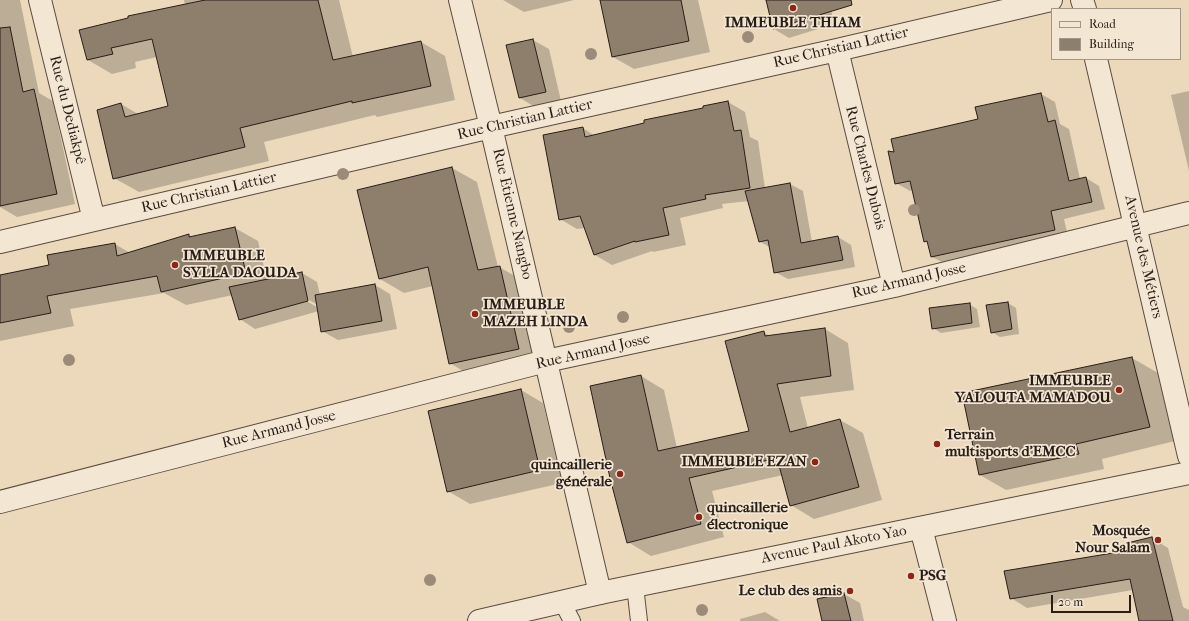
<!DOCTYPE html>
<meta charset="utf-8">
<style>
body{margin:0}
#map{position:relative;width:1189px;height:621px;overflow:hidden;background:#ecd9bc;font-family:"IM FELL French Canon",serif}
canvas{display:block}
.legend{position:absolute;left:1051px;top:8px;width:130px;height:52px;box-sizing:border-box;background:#f3e6d3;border:1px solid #a29688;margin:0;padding:5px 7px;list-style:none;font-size:12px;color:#291d17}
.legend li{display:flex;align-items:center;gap:8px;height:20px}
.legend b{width:20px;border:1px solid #a29688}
.scale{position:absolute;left:1051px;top:595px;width:80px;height:18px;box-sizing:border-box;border:2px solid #291d17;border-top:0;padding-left:5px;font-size:12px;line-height:14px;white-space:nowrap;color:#291d17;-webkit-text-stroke:3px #f3e6d3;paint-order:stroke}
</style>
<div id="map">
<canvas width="1189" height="621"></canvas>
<ul class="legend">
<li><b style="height:5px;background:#f3e6d3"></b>Road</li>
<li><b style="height:11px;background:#8e7f6d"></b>Building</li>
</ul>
<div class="scale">20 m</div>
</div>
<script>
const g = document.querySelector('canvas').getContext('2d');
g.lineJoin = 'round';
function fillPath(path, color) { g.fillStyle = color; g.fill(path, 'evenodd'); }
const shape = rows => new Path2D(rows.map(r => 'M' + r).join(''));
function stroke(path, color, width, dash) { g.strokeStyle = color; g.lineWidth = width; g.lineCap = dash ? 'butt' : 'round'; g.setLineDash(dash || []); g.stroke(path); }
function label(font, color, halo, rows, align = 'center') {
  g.font = font + ' "IM FELL French Canon",serif'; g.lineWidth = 3.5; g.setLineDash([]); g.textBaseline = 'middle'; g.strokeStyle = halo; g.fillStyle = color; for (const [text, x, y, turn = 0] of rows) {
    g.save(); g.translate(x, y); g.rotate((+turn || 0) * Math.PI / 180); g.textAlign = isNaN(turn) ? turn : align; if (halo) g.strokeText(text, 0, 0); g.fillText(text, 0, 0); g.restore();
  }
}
const shadow = shape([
 [0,0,20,0,39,93,53,101,75,204,17,217,0,207],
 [184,0,339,0,353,57,421,42,445,56,455,100,377,117,375,115,264,142,269,161,139,192,114,178,121,104,138,114,169,107,157,57,135,62,136,68,112,74,88,60,185,5],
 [503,0,574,0,524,12],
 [601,0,698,0,710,52,634,69,613,57],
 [767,0,829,0,834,24,789,38,774,29],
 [533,40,549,49,561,101,535,107,520,98],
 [1189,91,1189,171,1171,95],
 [1041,94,1055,102,1060,124,1069,129,1080,179,1086,178,1099,186,1105,209,1064,219,1068,237,946,264,932,257,929,244,925,241,913,190,910,191,896,183,896,153,979,120,977,108],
 [728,102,745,112,750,137,758,141,765,188,790,184,803,191,812,242,838,237,851,245,855,267,788,279,775,272,771,248,759,241,749,201,722,204,723,208,680,218,686,245,653,252,652,251,612,265,595,255,585,228,577,229,560,219,583,128,595,136],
 [452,168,477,182,498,267,499,267,524,281,543,363,474,378,450,363,433,286,404,293,380,279,358,191],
 [235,228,258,241,267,280,302,273,317,282,320,295,375,285,390,294,397,329,338,340,322,331,319,311,255,329,240,319,233,295,186,305,164,293,70,309,74,326,0,341,0,276,50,265,115,244,130,253,188,235,193,237],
 [305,298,318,305,318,308,304,299],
 [1008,303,1016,308,1019,334,1000,337,992,332],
 [969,304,977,309,980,327,941,333,933,328],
 [825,329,848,343,854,390,800,397,808,428,840,420,863,433,882,500,814,519,791,505,783,475,712,491,724,537,651,556,628,542,641,376,664,390,677,448,751,432,763,332,770,336],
 [1132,358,1158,373,1175,441,1102,459,1104,469,1006,490,980,475],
 [521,390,543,403,562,483,470,504,448,491],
 [1152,538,1168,548,1183,607,1189,610,1189,621,1140,621,1133,590,1027,608,1011,598,1127,552],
 [844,594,860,603,864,621,823,621,818,599],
 [765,612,780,621,740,621,740,619]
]);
const building = shape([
 [205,0,318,0,333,60,421,41,431,86,352,103,352,101,240,128,245,147,113,179,97,110,121,103,125,117,168,106,152,39,111,48,113,54,87,60,79,30,128,18,128,16,205,0],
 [600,0,681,0,689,41,612,57,600,0],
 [766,0,851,0,852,5,773,29,766,0],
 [10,27,23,92,34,89,57,194,0,206,0,28,10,27],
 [533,39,546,92,519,98,506,45,533,39],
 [1041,93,1048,122,1055,120,1069,181,1086,177,1092,202,1051,211,1055,230,931,257,927,241,924,242,910,181,895,184,888,151,894,152,891,139,978,119,975,107,1041,93],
 [728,101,734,131,741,130,750,188,705,195,706,199,663,208,669,235,635,242,635,241,594,255,580,216,559,220,543,135,583,127,585,137,644,123,644,120,703,108,703,106,728,101],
 [452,167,478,270,500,266,519,349,449,364,428,267,379,279,357,190,452,167],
 [790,183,801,243,838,236,843,260,774,273,768,240,759,242,745,191,790,183],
 [235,227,246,273,161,292,157,276,47,296,51,313,0,323,0,275,49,265,47,255,115,243,117,256,189,234,189,237,235,227],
 [302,272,308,301,239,320,229,287,302,272],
 [375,284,382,321,321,332,315,295,375,284],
 [1008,302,1012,329,991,333,986,305,1008,302],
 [970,303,972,323,932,329,929,308,970,303],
 [825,328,831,376,777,384,790,432,840,419,859,487,790,506,777,458,689,478,701,524,627,543,610,478,590,386,641,375,658,451,749,431,725,341,764,331,765,336,825,328],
 [1132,357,1150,427,1076,444,1079,454,979,475,962,393,1132,357],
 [521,389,540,470,447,492,428,411,521,389],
 [1152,537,1173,621,1139,621,1130,579,1010,599,1004,571,1125,551,1123,544,1152,537],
 [844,593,851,621,822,621,817,599,844,593]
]);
const service = shape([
 [635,586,639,621],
 [562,602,572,621]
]);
const minor = shape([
 [40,0,94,220],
 [460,0,491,127,600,593],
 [1082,0,1085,9],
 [837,50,894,286],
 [1096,59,1189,456],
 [0,242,94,220,491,127,837,50,1051,0],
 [0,502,546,361,894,286,1189,213],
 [921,528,945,621]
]);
const tertiary = shape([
 [479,621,600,593,1189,473]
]);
const trees = [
 [748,37],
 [591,54],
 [343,174],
 [914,210],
 [623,317],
 [569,327],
 [69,360],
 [430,580],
 [702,610]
];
const markers = [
 [793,8,4,"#8f2418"],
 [175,265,4,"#8f2418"],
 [475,314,4,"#8f2418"],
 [1119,390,4,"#8f2418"],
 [937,444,4,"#8f2418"],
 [815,462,4,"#8f2418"],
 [620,474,4,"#8f2418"],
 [699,517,4,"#8f2418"],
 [1158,540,4,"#8f2418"],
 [911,576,4,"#8f2418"],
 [850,591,4,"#8f2418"]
];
const poiNames = [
 ["IMMEUBLE THIAM",793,23,"center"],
 ["IMMEUBLE",183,256],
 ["SYLLA DAOUDA",183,273],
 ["IMMEUBLE",483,305],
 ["MAZEH LINDA",483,322],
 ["IMMEUBLE",1111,381,"right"],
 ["YALOUTA MAMADOU",1111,398,"right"],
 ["Terrain",945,435],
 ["multisports d'EMCC",945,452],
 ["IMMEUBLE EZAN",807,462,"right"],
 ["quincaillerie",612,465,"right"],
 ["générale",612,482,"right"],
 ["quincaillerie",707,508],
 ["électronique",707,525],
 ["Mosquée",1150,531,"right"],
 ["Nour Salam",1150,548,"right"],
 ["PSG",919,576],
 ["Le club des amis",842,591,"right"]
];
const streetNames = [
 ["Rue Christian Lattier",841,48,-13],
 ["Rue du Dediakpê",67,110,76],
 ["Rue Christian Lattier",525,120,-13],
 ["Rue Charles Dubois",865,168,76],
 ["Rue Christian Lattier",209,193,-13],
 ["Rue Etienne Nangbo",512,214,77],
 ["Avenue des Métiers",1143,257,77],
 ["Rue Armand Josse",909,281,-13],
 ["Rue Armand Josse",593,352,-13],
 ["Rue Armand Josse",279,430,-14],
 ["Avenue Paul Akoto Yao",834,545,-11]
];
fillPath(shadow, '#0003');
fillPath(building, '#8e7f6d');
stroke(building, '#291d17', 1);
stroke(service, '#5a4c40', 18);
stroke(minor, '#5a4c40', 24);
stroke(tertiary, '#5a4c40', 24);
stroke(service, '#f3e6d3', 16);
stroke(minor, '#f3e6d3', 22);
stroke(tertiary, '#f3e6d3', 22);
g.fillStyle = '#9c8b78';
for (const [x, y] of trees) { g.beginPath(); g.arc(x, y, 6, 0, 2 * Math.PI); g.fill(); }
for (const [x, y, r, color] of markers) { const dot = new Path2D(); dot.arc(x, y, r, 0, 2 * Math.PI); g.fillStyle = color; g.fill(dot); stroke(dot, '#f3e6d3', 1.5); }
label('bold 15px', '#291d17', '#f3e6d3', poiNames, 'left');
label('15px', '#291d17', '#f3e6d3', streetNames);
</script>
